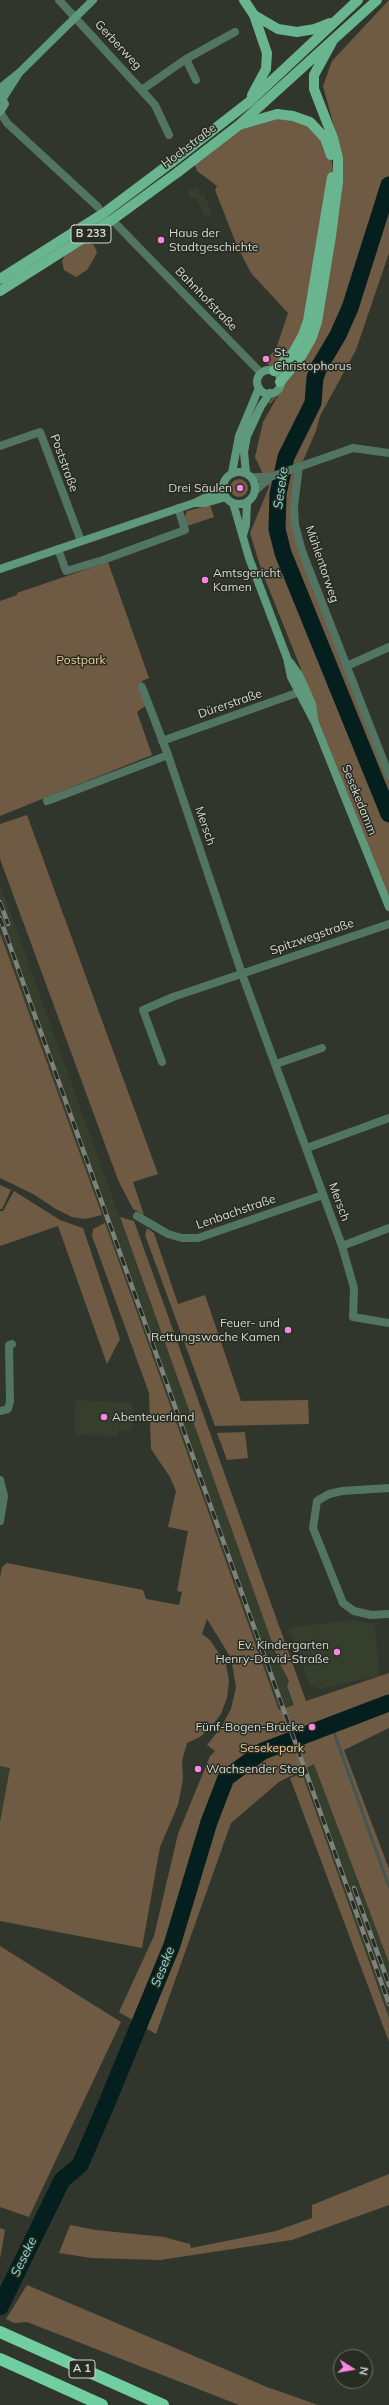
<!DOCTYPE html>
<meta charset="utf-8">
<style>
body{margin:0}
#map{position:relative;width:389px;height:2405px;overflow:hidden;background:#31362c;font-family:Mulish,sans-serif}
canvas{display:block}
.north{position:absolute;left:333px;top:2349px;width:40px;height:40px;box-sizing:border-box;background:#272c22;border:1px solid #6c7168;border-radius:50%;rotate:101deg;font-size:11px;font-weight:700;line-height:16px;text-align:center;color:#d4d8d2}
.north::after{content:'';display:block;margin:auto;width:14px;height:18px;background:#fd86e2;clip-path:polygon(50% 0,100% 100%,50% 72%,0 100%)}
</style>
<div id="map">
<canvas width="389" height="2405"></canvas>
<div class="north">N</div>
</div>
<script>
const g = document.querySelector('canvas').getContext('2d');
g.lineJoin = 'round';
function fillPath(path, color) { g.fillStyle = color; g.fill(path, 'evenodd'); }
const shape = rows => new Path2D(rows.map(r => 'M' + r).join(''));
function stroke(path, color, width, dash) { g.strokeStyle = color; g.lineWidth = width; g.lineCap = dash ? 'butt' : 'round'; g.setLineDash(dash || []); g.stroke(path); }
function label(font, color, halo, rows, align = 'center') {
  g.font = font + ' Mulish,sans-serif'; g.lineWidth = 3; g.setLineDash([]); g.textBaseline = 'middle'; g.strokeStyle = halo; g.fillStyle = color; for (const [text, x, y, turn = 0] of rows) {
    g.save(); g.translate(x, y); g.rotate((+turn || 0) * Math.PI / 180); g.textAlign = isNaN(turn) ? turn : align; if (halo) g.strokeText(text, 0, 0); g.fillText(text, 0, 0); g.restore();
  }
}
const built = shape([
 [198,187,201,195,204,194,212,213,204,216,196,197,191,199,187,191],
 [0,884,279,1662,289,1681,287,1686,296,1710,281,1715,0,933],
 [76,1400,133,1403,132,1431,118,1430,118,1436,75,1435],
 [351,1620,375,1624,379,1676,319,1689,310,1685,288,1628],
 [313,1760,389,1963,389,2018,298,1765],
 [0,1766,10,1768,0,1822]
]);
const green = shape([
 [389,0,389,253,356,350,320,416,316,431,299,470,295,525,389,775,389,905,300,674,301,669,261,569,250,533,269,487,255,457,263,422,280,392,271,403,268,403,279,392,284,382,339,214,343,178,342,156,323,86,332,61],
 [277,114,310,122,330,149,333,171,314,291,303,335,274,371,265,361,276,349,288,313,251,273,237,246,219,200,215,190,217,186,197,171,193,160,239,125],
 [86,242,94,245,97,253,87,270,76,277,64,270,62,261,66,254],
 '230 488a9 9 0 1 1 18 0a9 9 0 1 1-18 0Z',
 [210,505,214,517,187,526,184,520,187,511],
 [108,562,149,678,142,681,149,703,137,712,152,755,0,816,0,601,17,595,17,593],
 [27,815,158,1174,133,1182,144,1215,133,1209,118,1180,0,859,0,824],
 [0,933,102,1215,85,1219,72,1217,54,1208,35,1195,0,1178],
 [0,1185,11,1190,2,1209,0,1209],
 [14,1191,60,1220,83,1228,120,1339,107,1364,58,1226,0,1246,0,1211,3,1211],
 [120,1217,134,1221,306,1701,389,1673,389,1728,344,1750,389,1869,389,1963,314,1764,279,1782,231,1823,156,2034,119,2012,154,1936,178,1834,210,1756,215,1751,207,1745,222,1726,231,1709,236,1687,231,1658,207,1619,202,1634,210,1640,226,1664,229,1681,227,1698,221,1714,211,1727,200,1737,187,1743,182,1761,183,1779,178,1805,160,1847,142,1948,0,1921,0,1822,10,1768,0,1766,0,1578,2,1567,7,1563,143,1590,146,1599,179,1605,182,1592,177,1591,188,1531,168,1527,176,1491,170,1477,151,1449,149,1393,92,1236,93,1229,105,1223,279,1710,294,1705,287,1686,289,1681,279,1662],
 [147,1228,154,1233,178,1304,205,1295,241,1401,308,1400,309,1424,215,1426,145,1235],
 [245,1432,248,1458,227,1460,217,1433],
 [302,1773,389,2018,389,2042,290,1778],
 [0,1946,121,2022,29,2217,0,2207],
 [389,2174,389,2205,292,2240,160,2260,91,2258,59,2253,70,2225,96,2230,164,2237,190,2244,191,2248,276,2231,312,2218,312,2205],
 [0,2228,5,2230,0,2259],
 [27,2285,267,2387,318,2405,239,2405,27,2322,14,2323,6,2319]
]);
const stream = shape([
 [331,1724,389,1887]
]);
const river = shape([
 [389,185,350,308,338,335,319,367,315,378,313,403,286,457,278,494,277,529,283,553,389,814],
 [0,2307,62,2180,80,2165,106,2105,172,1945,209,1822,226,1778,263,1751,389,1703]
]);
const street = shape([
 [59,0,155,105,169,135],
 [186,59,196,80],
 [143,89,186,59,235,32],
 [0,112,7,123,98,207],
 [117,225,261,373],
 [0,446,40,432,81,541],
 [299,466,294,506,295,525,302,551,389,775],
 [252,477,270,477,353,448,389,453],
 [256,490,270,477],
 [58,549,66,571,103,560,185,530,178,508],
 [347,666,389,647],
 [142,687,168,755,242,974,342,1246,354,1288,353,1317,389,1323],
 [162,741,305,690],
 [47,801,168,755],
 [162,1062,143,1010,173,997,389,924],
 [276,1064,322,1048],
 [307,1148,389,1118],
 [137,1216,168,1234,182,1238,198,1238,323,1195],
 [342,1246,389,1228],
 [0,1411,8,1409,10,1402,9,1345,12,1344],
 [0,1480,4,1496,0,1521],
 [389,1488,342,1491,329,1494,317,1501,313,1528,343,1603,354,1611,371,1615,389,1614]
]);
const secondary = shape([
 [0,88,20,72,93,0],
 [0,95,5,104,0,112],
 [3,98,19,73],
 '257 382a12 12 0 1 1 24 0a12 12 0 1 1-24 0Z',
 '223 488a16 16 0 1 1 32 0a16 16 0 1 1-32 0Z',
 [232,473,239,436,259,388],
 [246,473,244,452,247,436,261,406,270,393],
 [194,503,205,503,226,497],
 [233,503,249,558,287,658,291,677,315,723,389,907],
 [243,535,246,525,247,503],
 [0,569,194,503,223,489],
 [290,662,299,675,312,704,314,718]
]);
const primary = shape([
 [244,0,254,15,267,53,266,69,252,95],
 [254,15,278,29,297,32,315,29,330,23],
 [239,125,277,114,293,116,310,122,325,138,331,155],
 [172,162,249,102,358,0],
 [178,172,239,125,377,0],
 [274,371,293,353,303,335,308,321,332,177],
 [280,382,302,355,312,337,317,322,331,236,338,182,338,158,333,138,314,89,314,75,332,42]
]);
const highway = shape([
 [0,2332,163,2405],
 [0,2359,102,2405]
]);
const rail = shape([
 [0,902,8,924],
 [0,918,389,2004],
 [354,1888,389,1985]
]);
const primaryBridge = shape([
 [0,279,104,213,172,162],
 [0,291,112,220,178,172]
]);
const markers = [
 [161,240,4,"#fd86e2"],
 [266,359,4,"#fd86e2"],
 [240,488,4,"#fd86e2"],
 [205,580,4,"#fd86e2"],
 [288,1330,4,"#fd86e2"],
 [104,1417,4,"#fd86e2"],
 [337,1652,4,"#fd86e2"],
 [312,1727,4,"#fd86e2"],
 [198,1769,4,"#fd86e2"]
];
const shields = [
 [91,234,40],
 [82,2369,26]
];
const shieldNames = [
 ["B 233",91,234],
 ["A 1",82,2369]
];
const streetNames = [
 ["Gerberweg",118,45,47],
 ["Hochstraße",189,146,-37],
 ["Bahnhofstraße",206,299,46],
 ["Poststraße",64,463,70],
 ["Mühlentorweg",322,564,71],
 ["Dürerstraße",230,704,-19],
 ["Sesekedamm",359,800,68],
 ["Mersch",205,826,71],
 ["Spitzwegstraße",312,937,-19],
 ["Mersch",339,1202,70],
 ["Lenbachstraße",236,1212,-19]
];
const poiNames = [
 ["Haus der",169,233],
 ["Stadtgeschichte",169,247],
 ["St.",274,352],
 ["Christophorus",274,366],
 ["Drei Säulen",232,488,"right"],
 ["Amtsgericht",213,573],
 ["Kamen",213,587],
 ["Feuer- und",280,1323,"right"],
 ["Rettungswache Kamen",280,1337,"right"],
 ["Abenteuerland",112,1417],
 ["Ev. Kindergarten",329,1645,"right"],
 ["Henry-David-Straße",329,1659,"right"],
 ["Fünf-Bogen-Brücke",304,1727,"right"],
 ["Wachsender Steg",206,1769]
];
const parkNames = [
 ["Postpark",81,660],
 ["Sesekepark",272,1748]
];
const waterNames = [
 ["Seseke",281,488,-82],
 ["Seseke",163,1967,-68],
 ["Seseke",24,2257,-64]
];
fillPath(built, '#363e2e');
fillPath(green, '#6f5a44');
stroke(stream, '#435654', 3);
stroke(river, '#051f1e', 17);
stroke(street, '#517562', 8);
stroke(secondary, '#5f997c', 8);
stroke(primary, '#68b58f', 10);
stroke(highway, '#70cea0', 12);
stroke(rail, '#7e827a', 4.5);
stroke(rail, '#272c22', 3, [9]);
stroke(primaryBridge, '#68b58f', 10);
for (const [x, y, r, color] of markers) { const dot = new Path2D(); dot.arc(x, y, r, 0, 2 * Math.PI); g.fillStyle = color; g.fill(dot); stroke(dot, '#272c22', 1.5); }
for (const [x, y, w] of shields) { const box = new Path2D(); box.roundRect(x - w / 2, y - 9, w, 18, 3); g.fillStyle = '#272c22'; g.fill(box); stroke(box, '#d4d8d2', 1); }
label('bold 11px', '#d4d8d2', null, shieldNames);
label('12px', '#d4d8d2', '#272c22', streetNames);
label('12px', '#d4d8d2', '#272c22', poiNames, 'left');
label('12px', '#f8cb99', '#272c22', parkNames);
label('italic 13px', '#8bdfdb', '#272c22', waterNames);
</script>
